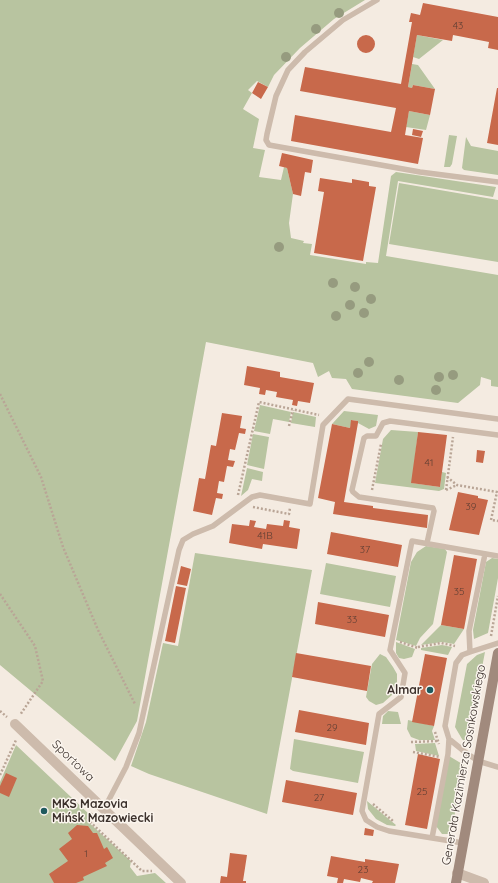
<!DOCTYPE html>
<meta charset="utf-8">
<style>
body{margin:0}
canvas{display:block;background:#f4ebe1}
</style>
<canvas width="498" height="883"></canvas>
<script>
const g = document.querySelector('canvas').getContext('2d');
g.lineJoin = 'round';
function fillPath(path, color) { g.fillStyle = color; g.fill(path, 'evenodd'); }
const shape = rows => new Path2D(rows.map(r => 'M' + r).join(''));
function stroke(path, color, width, dash) { g.strokeStyle = color; g.lineWidth = width; g.lineCap = dash ? 'butt' : 'round'; g.setLineDash(dash || []); g.stroke(path); }
function label(font, color, halo, rows, align = 'center') {
  g.font = font + ' Quicksand,sans-serif'; g.lineWidth = 3; g.setLineDash([]); g.textBaseline = 'middle'; g.strokeStyle = halo; g.fillStyle = color; for (const [text, x, y, turn = 0] of rows) {
    g.save(); g.translate(x, y); g.rotate((+turn || 0) * Math.PI / 180); g.textAlign = isNaN(turn) ? turn : align; if (halo) g.strokeText(text, 0, 0); g.fillText(text, 0, 0); g.restore();
  }
}
const green = shape([
 [0,0,365,0,334,19,300,48,274,75,268,87,257,81,248,90,252,93,243,109,259,119,253,148,265,150,259,177,281,180,284,167,287,168,293,194,289,223,291,238,304,241,303,243,312,244,310,255,366,264,366,262,378,263,391,176,396,172,496,187,493,197,398,181,386,256,498,275,498,387,491,386,491,380,481,377,480,385,458,403,352,389,346,379,332,378,329,371,318,377,313,363,206,342,137,721,115,761,0,665],
 [417,35,443,40,419,59,413,57],
 [412,64,418,65,435,89,413,85,412,88,408,87],
 [409,111,430,115,426,130,406,127],
 [449,135,457,136,452,164,450,167,444,167],
 [466,137,471,146,498,151,498,175,464,170,462,168],
 [399,183,498,200,498,262,389,244],
 [260,405,291,412,289,422,273,419,270,434,254,431],
 [344,411,378,415,376,426,369,429,358,423,358,421,352,420,350,428,332,424],
 [293,412,316,417,315,427,291,423],
 [391,430,418,432,412,483,440,487,442,472,446,473,444,489,439,491,375,483,383,439],
 [253,434,269,437,264,469,247,465],
 [247,468,263,472,262,481,252,479,248,490,241,496],
 [426,546,445,549,447,552,433,624,420,638,416,646,396,640,411,562,417,552],
 [195,553,312,570,267,814,149,774,131,766,146,722,163,643,178,646],
 [492,558,498,559,498,578,488,633,474,639,473,630,486,562],
 [326,563,396,576,390,607,320,594],
 [441,625,464,629,454,644,442,642,421,645],
 [396,642,415,649,412,657,404,659,399,658,396,653],
 [442,645,452,647,448,655,421,650,421,648],
 [485,652,467,745,462,739,455,727,467,664,477,655],
 [380,654,386,657,393,667,397,674,397,682,392,695,383,703,376,705,369,701,366,697,372,664],
 [388,711,398,712,401,724,382,724,383,716],
 [408,720,434,726,432,731,435,740,419,740,411,737,407,729],
 [294,739,364,752,358,783,293,771,290,769],
 [435,743,439,756,416,751,415,744],
 [16,745,90,815,86,820,131,861,130,867,137,876,155,873,166,883,0,883,0,782],
 [449,756,464,765,451,834,442,834,436,826],
 [367,801,396,825,395,826,387,825,376,819,368,809]
]);
const building = shape([
 [423,3,498,17,498,50,488,48,489,42,453,35,452,41,417,35,408,87,412,88,413,85,435,89,430,115,409,111,405,135,423,138,418,164,291,141,295,115,391,132,396,108,300,91,305,67,401,84,412,22,409,22,411,13,420,15],
 '357 44a9 9 0 1 1 18 0a9 9 0 1 1-18 0Z',
 [258,82,268,87,261,99,252,93],
 [497,88,498,88,498,145,487,143],
 [413,129,423,131,421,137,412,135],
 [282,153,313,160,311,173,305,172,301,196,293,194,287,168,279,166],
 [320,178,352,183,352,179,369,182,369,186,376,187,363,261,314,253,324,192,318,191],
 [247,366,280,372,280,377,314,383,310,403,298,401,297,406,292,405,293,400,276,397,277,392,266,390,265,395,259,394,260,388,244,385],
 [222,413,242,416,240,428,246,429,245,434,239,433,235,450,230,449,228,460,235,461,233,467,227,466,224,482,219,481,217,493,223,494,222,499,216,498,212,515,193,511,199,478,205,479,211,445,216,446],
 [351,420,358,421,358,423,344,502,373,506,373,508,428,515,427,528,333,514,335,502,318,498,332,424,350,428],
 [418,432,447,435,440,487,411,483],
 [477,450,485,451,483,463,476,462],
 [458,492,478,496,478,498,488,500,479,535,449,530],
 [250,520,256,521,254,527,266,529,267,524,283,526,284,520,290,521,289,527,300,529,297,549,263,544,262,549,229,543,232,524,249,526],
 [331,532,402,545,398,567,327,554],
 [454,555,477,559,464,629,441,625],
 [181,566,191,569,187,586,177,584],
 [176,586,186,588,175,643,165,641],
 [318,602,389,615,385,637,315,624],
 [296,653,371,666,367,691,292,677],
 [425,654,447,658,434,726,412,722],
 [299,710,369,723,366,745,295,732],
 [418,754,440,759,427,829,405,825],
 [6,773,17,778,9,797,0,793,0,786],
 [286,780,357,793,353,815,282,802],
 [77,825,88,826,93,833,97,833,104,849,107,847,113,858,105,863,107,866,83,877,84,880,76,883,54,883,49,874,68,861,59,849,72,839,68,833],
 [365,828,374,830,373,836,364,835],
 [230,853,247,855,243,881,246,881,246,883,220,883,221,876,227,877],
 [331,856,365,862,365,859,399,864,395,883,372,883,373,881,361,878,360,882,344,879,343,883,337,883,338,878,327,876]
]);
const path = shape([
 [0,394,41,477,63,547,98,630,135,704],
 [289,426,293,410],
 [447,477,457,485,497,492,491,520,498,521],
 [372,490,381,444],
 [446,490,453,437],
 [446,490,457,485],
 [238,495,259,402,319,415],
 [253,507,289,514,290,508],
 [0,594,35,646,43,681,20,715],
 [491,636,498,596],
 [400,642,418,648],
 [418,647,441,643,455,646],
 [0,711,7,717],
 [435,732,439,744],
 [411,742,438,741],
 [413,752,440,757],
 [0,775,16,740],
 [373,804,393,821],
 [92,813,87,819,142,871,152,871]
]);
const lane = shape([
 [377,0,343,20,305,52,288,70,276,96,267,134,266,140,269,145,420,172,498,182],
 [427,543,434,511,433,508,359,497,353,492,352,490,364,438,367,436,376,436,383,423,390,421,498,435],
 [498,643,470,652,462,655,456,663,445,726,449,739,465,752,478,761,498,767],
 [470,652,469,631,485,554],
 [104,809,126,767,139,733,179,550,183,540,193,534,213,526,252,497,260,495,310,504,323,425,348,399,498,419],
 [432,838,448,754,449,739],
 [463,843,389,831,377,827,366,820,362,811,379,714,401,697,405,673,390,650,412,541,498,556]
]);
const street = shape([
 [15,724,181,883],
 [457,873,484,883]
]);
const secondary = shape([
 [456,883,498,653]
]);
const trees = [
 [339,13],
 [316,29],
 [286,57],
 [279,247],
 [333,283],
 [355,287],
 [371,299],
 [350,305],
 [364,313],
 [336,316],
 [369,362],
 [358,373],
 [453,375],
 [439,377],
 [399,380],
 [436,390]
];
const markers = [
 [430,690,4,"#1f5a5e"],
 [44,811,4,"#1f5a5e"]
];
const numberNames = [
 ["43",458,26],
 ["41",429,463],
 ["39",471,507],
 ["41B",265,536],
 ["37",365,550],
 ["35",459,592],
 ["33",352,620],
 ["29",332,728],
 ["25",422,792],
 ["27",319,798],
 ["1",86,854],
 ["23",363,870]
];
const poiNames = [
 ["Almar",422,690],
 ["MKS Mazovia",52,804,"left"],
 ["Mińsk Mazowiecki",52,818,"left"]
];
const streetNames = [
 ["Sportowa",73,761,44],
 ["Generała Kazimierza Sosnkowskiego",464,765,-80]
];
fillPath(green, '#b8c4a0');
fillPath(building, '#c8694b');
stroke(path, '#b9a596', 2.5, [2, 2]);
stroke(lane, '#cdbbac', 5.5);
stroke(street, '#cdbbac', 10);
stroke(secondary, '#a18a7d', 10);
g.fillStyle = '#969b7f';
for (const [x, y] of trees) { g.beginPath(); g.arc(x, y, 5, 0, 2 * Math.PI); g.fill(); }
for (const [x, y, r, color] of markers) { const dot = new Path2D(); dot.arc(x, y, r, 0, 2 * Math.PI); g.fillStyle = color; g.fill(dot); stroke(dot, '#fbf5ee', 1.5); }
label('10px', '#5e3e33', null, numberNames);
label('bold 12px', '#3b302b', '#fbf5ee', poiNames, 'right');
label('12px', '#3b302b', '#fbf5ee', streetNames);
</script>
